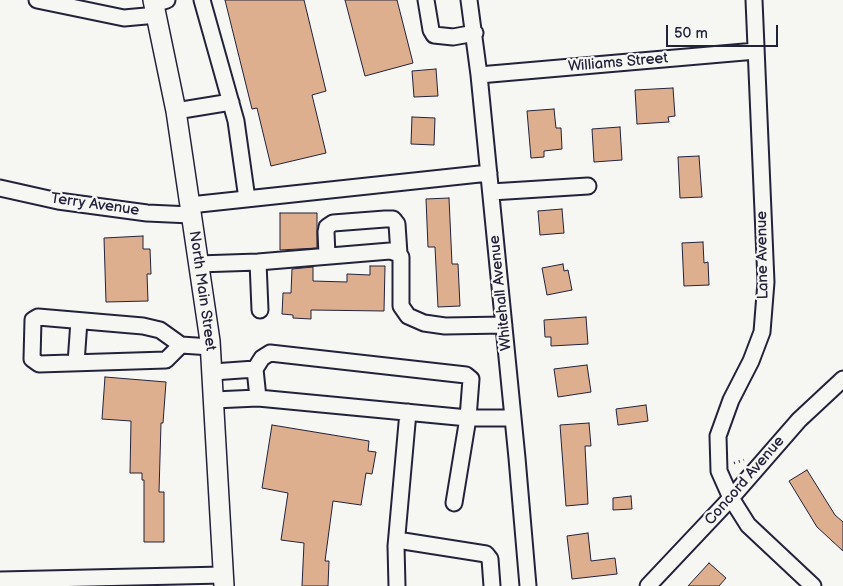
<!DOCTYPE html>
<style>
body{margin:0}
#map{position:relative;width:843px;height:586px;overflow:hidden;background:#f6f6f2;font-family:"Balsamiq Sans",sans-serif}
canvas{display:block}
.scale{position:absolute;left:666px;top:25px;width:112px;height:22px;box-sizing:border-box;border:2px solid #22223b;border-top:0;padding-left:6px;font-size:15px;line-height:18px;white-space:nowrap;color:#22223b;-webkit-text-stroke:4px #f6f6f2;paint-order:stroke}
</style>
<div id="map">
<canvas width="843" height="586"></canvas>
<div class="scale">50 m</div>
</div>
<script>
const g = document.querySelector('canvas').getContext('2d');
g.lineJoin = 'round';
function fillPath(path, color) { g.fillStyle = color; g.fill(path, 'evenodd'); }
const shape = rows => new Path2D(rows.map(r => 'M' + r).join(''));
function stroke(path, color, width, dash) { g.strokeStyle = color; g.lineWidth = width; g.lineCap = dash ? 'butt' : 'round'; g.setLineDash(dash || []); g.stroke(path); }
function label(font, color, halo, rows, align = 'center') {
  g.font = font + ' "Balsamiq Sans",sans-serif'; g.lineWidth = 4.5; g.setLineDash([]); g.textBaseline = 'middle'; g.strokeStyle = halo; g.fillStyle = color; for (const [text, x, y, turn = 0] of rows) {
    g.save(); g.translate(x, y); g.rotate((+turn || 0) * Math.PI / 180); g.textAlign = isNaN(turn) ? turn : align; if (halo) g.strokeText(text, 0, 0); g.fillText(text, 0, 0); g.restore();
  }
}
const building = shape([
 [225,0,304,0,326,91,312,95,326,153,271,166,257,108,252,109,225,0],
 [345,0,397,0,413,63,365,76,345,0],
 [436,69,438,96,414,97,412,71,436,69],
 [673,88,675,116,668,117,669,122,637,124,635,90,673,88],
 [554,109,556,128,561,128,562,149,544,151,544,157,531,158,527,111,554,109],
 [412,117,435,118,434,145,411,144,412,117],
 [620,127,622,160,594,162,592,129,620,127],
 [699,156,702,197,680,198,678,157,699,156],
 [449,198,452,264,458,264,460,306,438,307,435,247,428,247,426,199,449,198],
 [562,209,564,233,540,235,538,211,562,209],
 [280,213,317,213,317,248,280,250,280,213],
 [143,236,143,249,150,249,151,274,147,274,148,301,106,302,104,238,143,236],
 [703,242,704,263,708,262,709,285,684,286,682,243,703,242],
 [563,264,564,271,568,270,572,290,547,295,542,268,563,264],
 [370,266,385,266,384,311,311,310,311,319,293,318,293,315,282,314,283,293,291,293,292,269,313,267,313,281,347,282,347,274,370,275,370,266],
 [586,317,588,344,551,346,551,337,545,337,544,320,586,317],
 [587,365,591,392,558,397,554,369,587,365],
 [105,377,166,382,163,423,161,423,159,492,164,492,164,542,144,542,144,480,142,480,142,473,130,473,131,421,102,419,105,377],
 [646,405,648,421,618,425,616,409,646,405],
 [589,423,591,446,585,446,588,504,566,506,560,425,589,423],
 [272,425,369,441,368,451,376,452,372,474,366,473,361,505,333,501,325,561,329,561,328,586,302,586,304,543,281,540,288,493,262,488,272,425],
 [807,470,835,515,843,522,843,551,817,527,789,481,807,470],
 [631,496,632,509,613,510,613,498,631,496],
 [588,533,591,561,615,558,617,574,572,579,567,536,588,533],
 [709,563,726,578,719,586,688,586,709,563]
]);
const path = shape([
 [734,463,744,460]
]);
const minor = shape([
 [37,0,124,18,157,15],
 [202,0,236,121,247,199],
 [426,0,431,30,434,35,453,37,475,33],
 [469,0,479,75,517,458,528,586],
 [754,0,766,282,762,332,751,361,731,400,718,436,719,471,731,498,748,525,813,586],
 [154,4,167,0],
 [479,75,756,51],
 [176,111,231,102],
 [0,188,58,201,147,213,191,215],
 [491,192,588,186],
 [190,205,489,173],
 [327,256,326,232,327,227,333,223,385,219,393,219,397,224,399,254],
 [258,262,260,310],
 [198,264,258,262,390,251,399,254,401,257,401,306,408,316,424,323,445,326,504,325],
 [181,345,166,360,39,364,32,359,33,320,38,317,143,326,160,330,181,345,211,347],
 [76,363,79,321],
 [255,369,258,398],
 [213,372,255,369,262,358,270,353,466,375,471,379,468,418,258,398,214,400],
 [454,503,468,418,513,418],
 [397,540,486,554,490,559,492,586],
 [0,580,223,575],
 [397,586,396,546,408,412],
 [648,586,731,498,799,420,843,379]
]);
const major = shape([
 [153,0,176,111,210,341,224,586]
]);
const streetNames = [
 ["Williams Street",618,63,-5],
 ["Terry Avenue",95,205,8],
 ["Lane Avenue",763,255,-91],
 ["North Main Street",202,291,82],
 ["Whitehall Avenue",501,293,-96],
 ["Concord Avenue",745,481,-49]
];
fillPath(building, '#deaf8f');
stroke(building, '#22223b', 1);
stroke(minor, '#22223b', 19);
stroke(major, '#22223b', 22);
stroke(path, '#22223b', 2.5, [1, 4]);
stroke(minor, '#f6f6f2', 15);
stroke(major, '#f6f6f2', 19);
label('15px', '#22223b', '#f6f6f2', streetNames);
</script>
